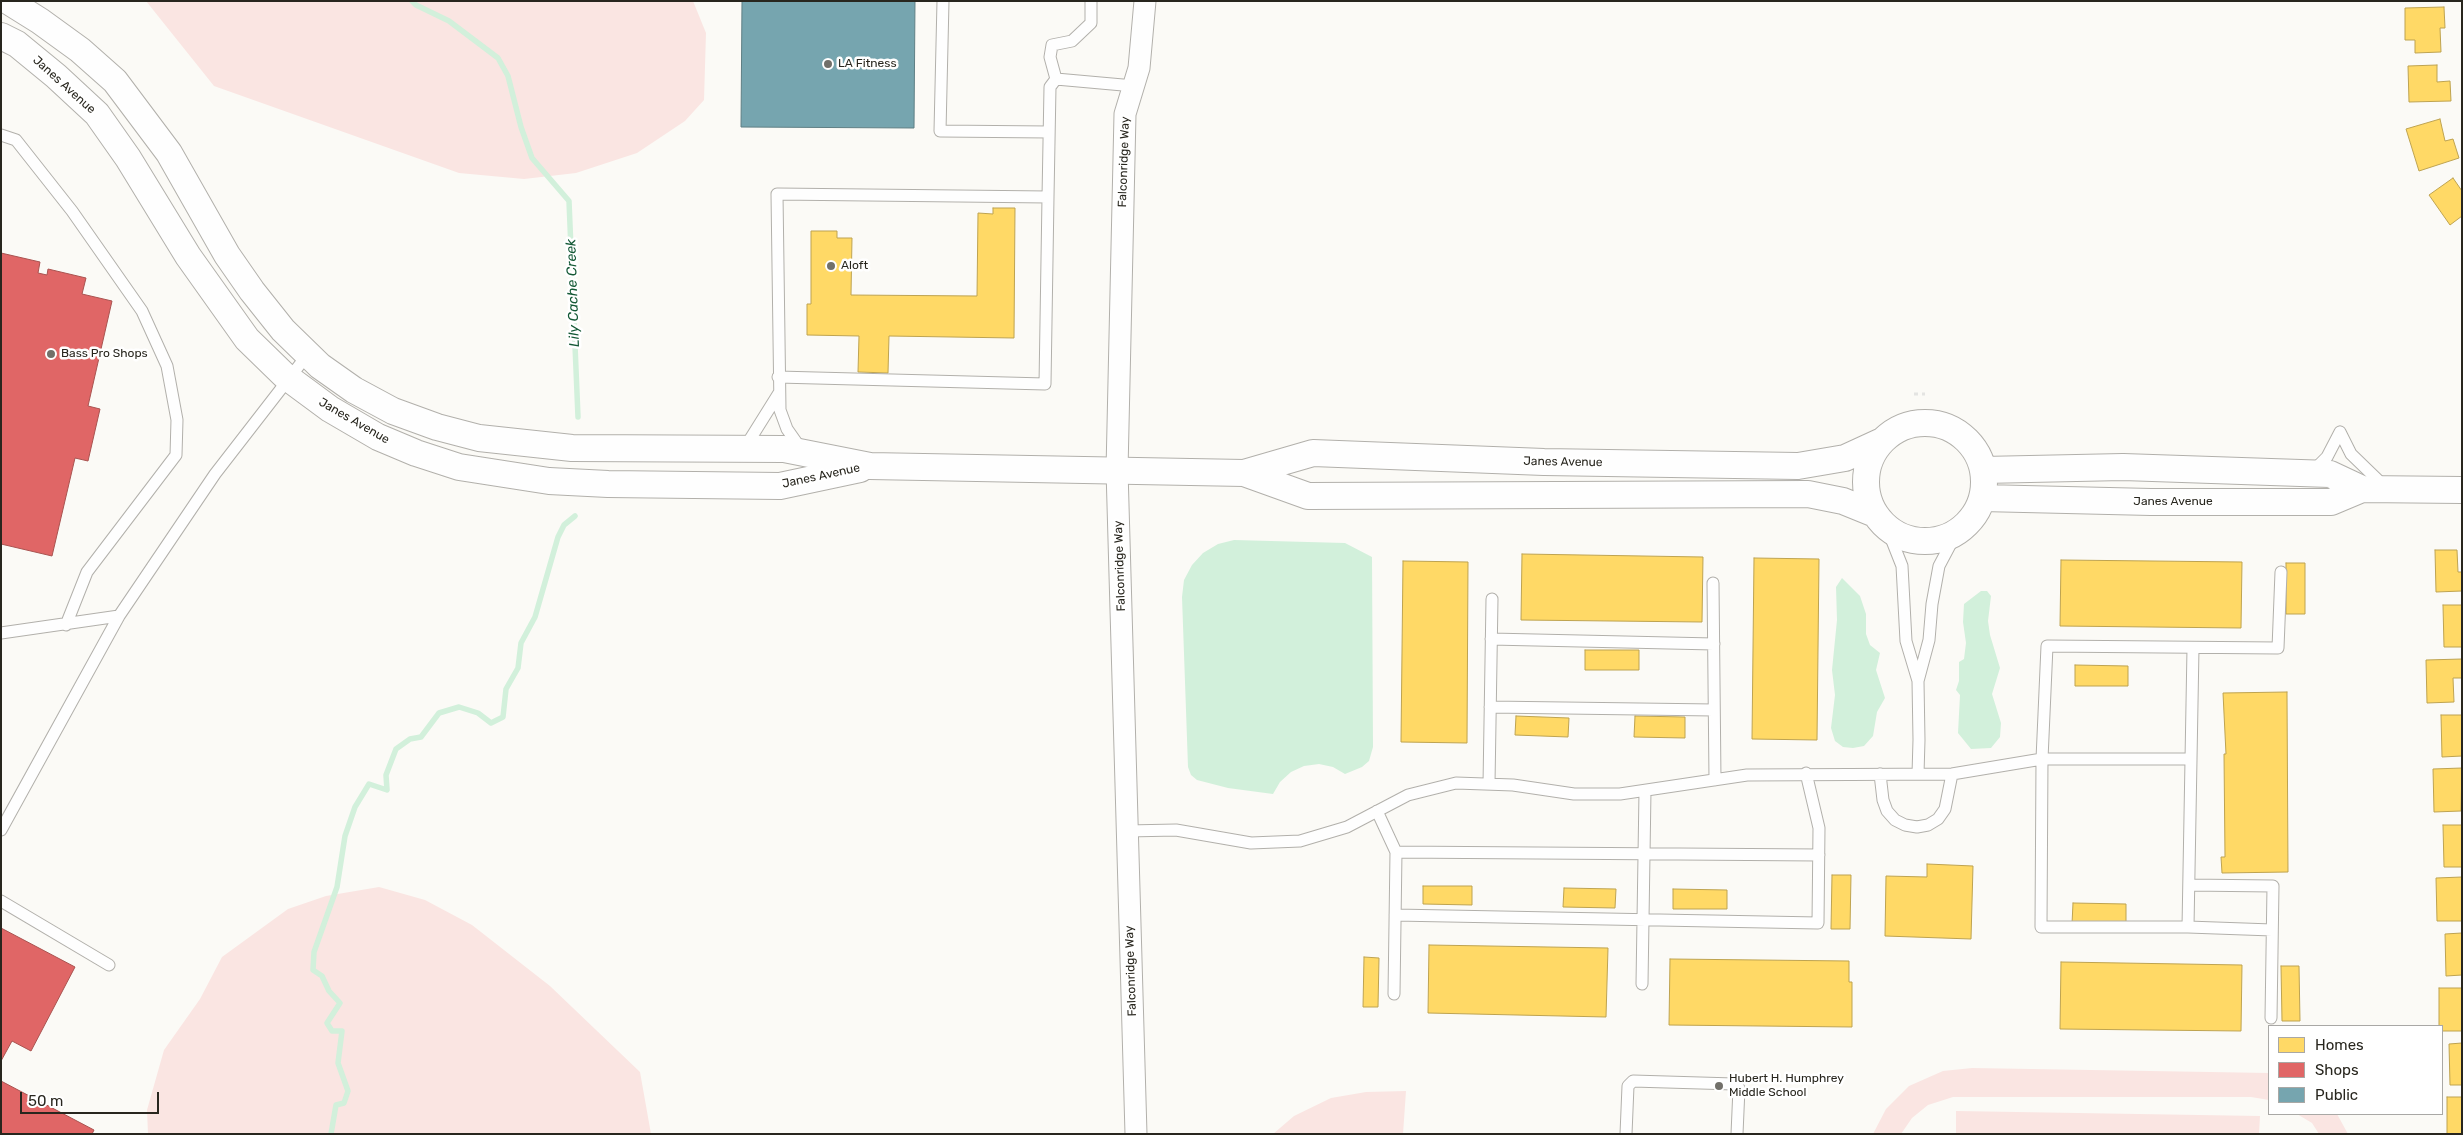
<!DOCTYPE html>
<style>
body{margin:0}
#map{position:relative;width:2463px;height:1135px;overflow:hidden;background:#fbfaf6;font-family:Rubik,sans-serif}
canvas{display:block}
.frame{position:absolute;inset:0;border:2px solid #28261e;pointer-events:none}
.legend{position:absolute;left:2268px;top:1025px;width:175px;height:90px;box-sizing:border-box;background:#fff;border:1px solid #a9a8a5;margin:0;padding:6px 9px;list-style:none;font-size:15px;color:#28261e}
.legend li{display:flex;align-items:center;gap:10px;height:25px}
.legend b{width:25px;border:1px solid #a9a8a5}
.scale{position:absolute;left:20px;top:1092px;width:139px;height:22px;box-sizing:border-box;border:2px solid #28261e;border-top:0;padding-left:6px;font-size:15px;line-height:18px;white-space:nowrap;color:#28261e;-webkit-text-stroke:4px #fff;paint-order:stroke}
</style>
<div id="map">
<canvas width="2463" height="1135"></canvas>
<div class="frame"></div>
<ul class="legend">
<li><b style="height:14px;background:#ffd966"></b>Homes</li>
<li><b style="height:14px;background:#e06666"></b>Shops</li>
<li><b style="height:14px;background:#76a5af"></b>Public</li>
</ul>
<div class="scale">50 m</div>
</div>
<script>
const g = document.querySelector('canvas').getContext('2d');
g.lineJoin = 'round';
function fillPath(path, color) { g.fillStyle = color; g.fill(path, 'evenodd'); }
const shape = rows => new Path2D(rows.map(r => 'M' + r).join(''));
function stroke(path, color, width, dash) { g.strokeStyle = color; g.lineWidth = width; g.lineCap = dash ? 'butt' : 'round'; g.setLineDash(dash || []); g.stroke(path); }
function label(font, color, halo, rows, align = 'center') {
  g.font = font + ' Rubik,sans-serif'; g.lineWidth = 5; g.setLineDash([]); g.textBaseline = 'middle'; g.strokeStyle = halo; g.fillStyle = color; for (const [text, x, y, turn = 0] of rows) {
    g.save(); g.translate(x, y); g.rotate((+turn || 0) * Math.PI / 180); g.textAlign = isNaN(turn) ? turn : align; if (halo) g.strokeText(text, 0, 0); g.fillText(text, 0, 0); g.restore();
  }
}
const green = shape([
 [146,1,693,1,706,33,704,100,685,121,637,153,576,173,524,179,459,173,214,86],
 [379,887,425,900,472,925,550,986,640,1072,651,1134,148,1134,147,1110,164,1050,200,999,222,957,288,909,326,896],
 [1972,1068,2269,1073,2269,1100,2251,1097,1953,1097,1928,1105,1912,1118,1901,1134,1873,1134,1886,1109,1909,1086,1943,1071],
 [1406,1091,1403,1134,1273,1134,1294,1116,1331,1098,1366,1092],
 [1956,1111,2260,1116,2259,1134,1956,1134],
 [2297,1114,2337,1114,2348,1134,2319,1134,2312,1123]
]);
const water = shape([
 [1234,540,1345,543,1372,557,1373,747,1369,761,1362,767,1345,774,1333,767,1319,764,1304,766,1291,772,1280,782,1273,794,1228,788,1197,780,1191,775,1188,767,1182,597,1184,580,1192,565,1203,553,1218,544],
 [1842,578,1860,596,1866,614,1866,634,1870,645,1880,653,1876,670,1885,698,1877,712,1873,736,1864,746,1853,748,1843,747,1835,741,1831,728,1835,695,1832,670,1837,620,1836,587],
 [1981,591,1987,591,1991,596,1988,621,1990,635,2000,668,1992,694,2001,723,2000,737,1991,748,1971,749,1958,733,1960,695,1956,690,1959,681,1959,662,1964,659,1966,643,1963,622,1964,604]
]);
const homes = shape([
 [2444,7,2445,28,2440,28,2441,52,2415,53,2415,40,2405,40,2405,8,2444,7],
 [2437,65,2437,82,2450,81,2451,101,2409,102,2408,66,2437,65],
 [2440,119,2445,141,2453,139,2459,158,2419,171,2406,129,2440,119],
 [2453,178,2462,191,2462,216,2450,225,2429,195,2453,178],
 [993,208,1015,208,1014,338,889,336,888,373,858,372,859,336,807,335,807,304,811,304,811,231,837,231,837,238,852,238,851,295,977,296,978,213,993,214,993,208],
 [2435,550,2457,550,2458,572,2462,572,2462,591,2436,592,2435,550],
 [1522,554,1703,557,1702,622,1521,620,1522,554],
 [1754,558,1819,559,1817,740,1752,739,1754,558],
 [2061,560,2242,562,2241,628,2060,626,2061,560],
 [1403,561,1468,562,1467,743,1401,742,1403,561],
 [2286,563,2305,563,2305,614,2286,614,2286,563],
 [2443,605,2462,605,2462,647,2444,647,2443,605],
 [1585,650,1639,650,1639,670,1585,670,1585,650],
 [2462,659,2462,678,2453,678,2454,702,2427,703,2426,660,2462,659],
 [2075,665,2128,666,2128,686,2075,686,2075,665],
 [2287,692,2288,872,2222,873,2221,857,2225,857,2224,754,2226,754,2223,693,2287,692],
 [2441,715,2462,715,2462,756,2442,757,2441,715],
 [1516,716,1569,718,1568,737,1515,735,1516,716],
 [1635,716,1685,717,1685,738,1634,737,1635,716],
 [2462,768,2461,811,2434,812,2433,769,2462,768],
 [2443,825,2462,825,2462,867,2444,867,2443,825],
 [1927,864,1973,866,1971,939,1885,936,1886,876,1927,877,1927,864],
 [1832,875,1851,875,1850,929,1831,929,1832,875],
 [2462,877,2462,921,2437,921,2436,878,2462,877],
 [1423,886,1472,886,1472,905,1423,904,1423,886],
 [1564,888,1616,889,1615,908,1563,907,1564,888],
 [1673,889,1727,890,1727,909,1673,909,1673,889],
 [2073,903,2126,904,2126,925,2072,924,2073,903],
 [2462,933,2462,975,2446,976,2445,934,2462,933],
 [1429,945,1608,948,1606,1017,1428,1013,1429,945],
 [1364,957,1379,958,1378,1007,1363,1007,1364,957],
 [1670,959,1849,961,1849,982,1852,982,1852,1027,1669,1025,1670,959],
 [2061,962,2242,965,2241,1031,2060,1029,2061,962],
 [2281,966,2299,966,2300,1021,2282,1021,2281,966],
 [2439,988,2462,988,2462,1031,2442,1031,2442,1026,2439,1026,2439,988],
 [2462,1043,2462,1085,2450,1085,2449,1044,2462,1043],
 [2447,1097,2462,1097,2462,1134,2447,1134,2447,1097]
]);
const shops = shape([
 [1,253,40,262,38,273,47,275,48,269,86,278,82,294,112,301,88,406,100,409,88,461,75,458,52,556,1,544,1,253],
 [1,928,75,967,31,1051,12,1041,1,1061,1,928],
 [1,1081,94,1130,92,1134,1,1134,1,1081]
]);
const public = shape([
 [742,1,915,1,914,128,741,127,742,1]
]);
const stream = shape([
 [412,1,416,5,449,21,498,58,508,76,521,127,532,158,569,201,578,417],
 [331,1134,336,1105,344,1103,348,1091,338,1063,342,1031,332,1031,327,1023,340,1003,329,991,322,976,313,970,314,952,337,887,345,836,355,807,369,784,387,790,386,775,396,749,410,739,421,737,439,713,459,707,478,713,491,723,503,717,506,689,518,668,521,643,535,617,558,537,564,525,575,516]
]);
const path = shape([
 [1914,394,1925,394]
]);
const service = shape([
 [943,1,940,131,1049,132],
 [1056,79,1050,57,1052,45,1072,41,1091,23,1091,1],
 [1,135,16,140,72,211,142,311,167,366,177,420,176,455,87,572,66,625],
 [778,377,1045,384,1048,197],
 [2340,432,2351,454,2383,485],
 [744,449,779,393],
 [801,449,787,429,780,410,777,194,1048,197,1050,87,1056,79,1134,86],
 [2313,471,2327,457,2340,432],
 [1887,528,1902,566,1906,641,1918,681,1919,740,1918,774],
 [1713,583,1715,780],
 [1,633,119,616],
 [1491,639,1714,644],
 [2193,648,2188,927,2041,927,2042,759,2047,646,2278,648,2281,572],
 [1918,681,1929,640,1932,604,1939,566,1957,532],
 [1490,707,1714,710],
 [1880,774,1883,800,1887,811,1895,820,1905,825,1917,827,1928,825,1938,819,1945,809,1952,774],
 [1489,784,1492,599],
 [1377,811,1396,852,1394,994],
 [1,830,119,616,215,474,308,354],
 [1127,831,1176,830,1251,843,1300,841,1347,827,1408,795,1456,783,1513,785,1574,794,1620,794,1747,775,1952,774,2042,759,2190,759],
 [1396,852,1819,855],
 [2189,885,2273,886,2271,1018],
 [1,901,109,965],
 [1395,915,1818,923,1819,828,1806,773],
 [2188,927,2272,930],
 [1642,984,1645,791],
 [1626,1134,1628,1086,1633,1081,1734,1084,1739,1088,1737,1134]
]);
const minor = shape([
 [1136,1134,1117,470,1125,114,1139,68,1145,1]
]);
const tertiary = shape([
 [8,1,40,21,80,50,115,81,169,153,227,255,252,291,283,330,320,366,354,390,393,411,437,427,479,438,572,448,784,449,870,466,1244,473,1313,453,1544,462,1798,466,1845,458,1882,441],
 [1,36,17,44,56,76,97,114,128,158,188,256,247,339,284,375,330,409,378,437,416,453,459,467,549,481,608,484,780,486,860,469],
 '1866 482a59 59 0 1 1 118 0a59 59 0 1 1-118 0Z',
 [1983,470,2123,467,2330,474,2362,489],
 [1244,473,1308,496,1808,494,1843,501,1875,514],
 [1982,498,2151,502,2331,502,2362,489,2462,490]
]);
const markers = [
 [828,64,5,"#72706a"],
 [831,266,5,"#72706a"],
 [51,354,5,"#72706a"],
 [1719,1086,5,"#72706a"]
];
const poiNames = [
 ["LA Fitness",838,64],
 ["Aloft",841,266],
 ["Bass Pro Shops",61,354],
 ["Hubert H. Humphrey",1729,1079],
 ["Middle School",1729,1093]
];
const streetNames = [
 ["Janes Avenue",64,85,42],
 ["Falconridge Way",1124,162,-88],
 ["Janes Avenue",354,421,30],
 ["Janes Avenue",1563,462,1],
 ["Janes Avenue",821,476,-12],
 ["Janes Avenue",2173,502],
 ["Falconridge Way",1120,566,-92],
 ["Falconridge Way",1131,971,-92]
];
const waterNames = [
 ["Lily Cache Creek",573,293,-92]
];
fillPath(green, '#fae5e2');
fillPath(water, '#d2f0db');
fillPath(homes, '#ffd966');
stroke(homes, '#bea350', 1);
fillPath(shops, '#e06666');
stroke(shops, '#a95350', 1);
fillPath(public, '#76a5af');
stroke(public, '#5f7f84', 1);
stroke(stream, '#d2f0db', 5.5);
stroke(service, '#b2b0ab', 13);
stroke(minor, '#b2b0ab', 23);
stroke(tertiary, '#b2b0ab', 28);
stroke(path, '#e4e4e2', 3, [4, 4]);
stroke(service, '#fefefe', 11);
stroke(minor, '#fefefe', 21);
stroke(tertiary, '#fefefe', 26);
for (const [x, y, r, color] of markers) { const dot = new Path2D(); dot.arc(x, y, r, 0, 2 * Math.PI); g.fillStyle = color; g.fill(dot); stroke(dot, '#fff', 2); }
label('12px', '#28261e', '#fff', poiNames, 'left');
label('12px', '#28261e', '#fff', streetNames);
label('italic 14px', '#145936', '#fff', waterNames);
</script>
